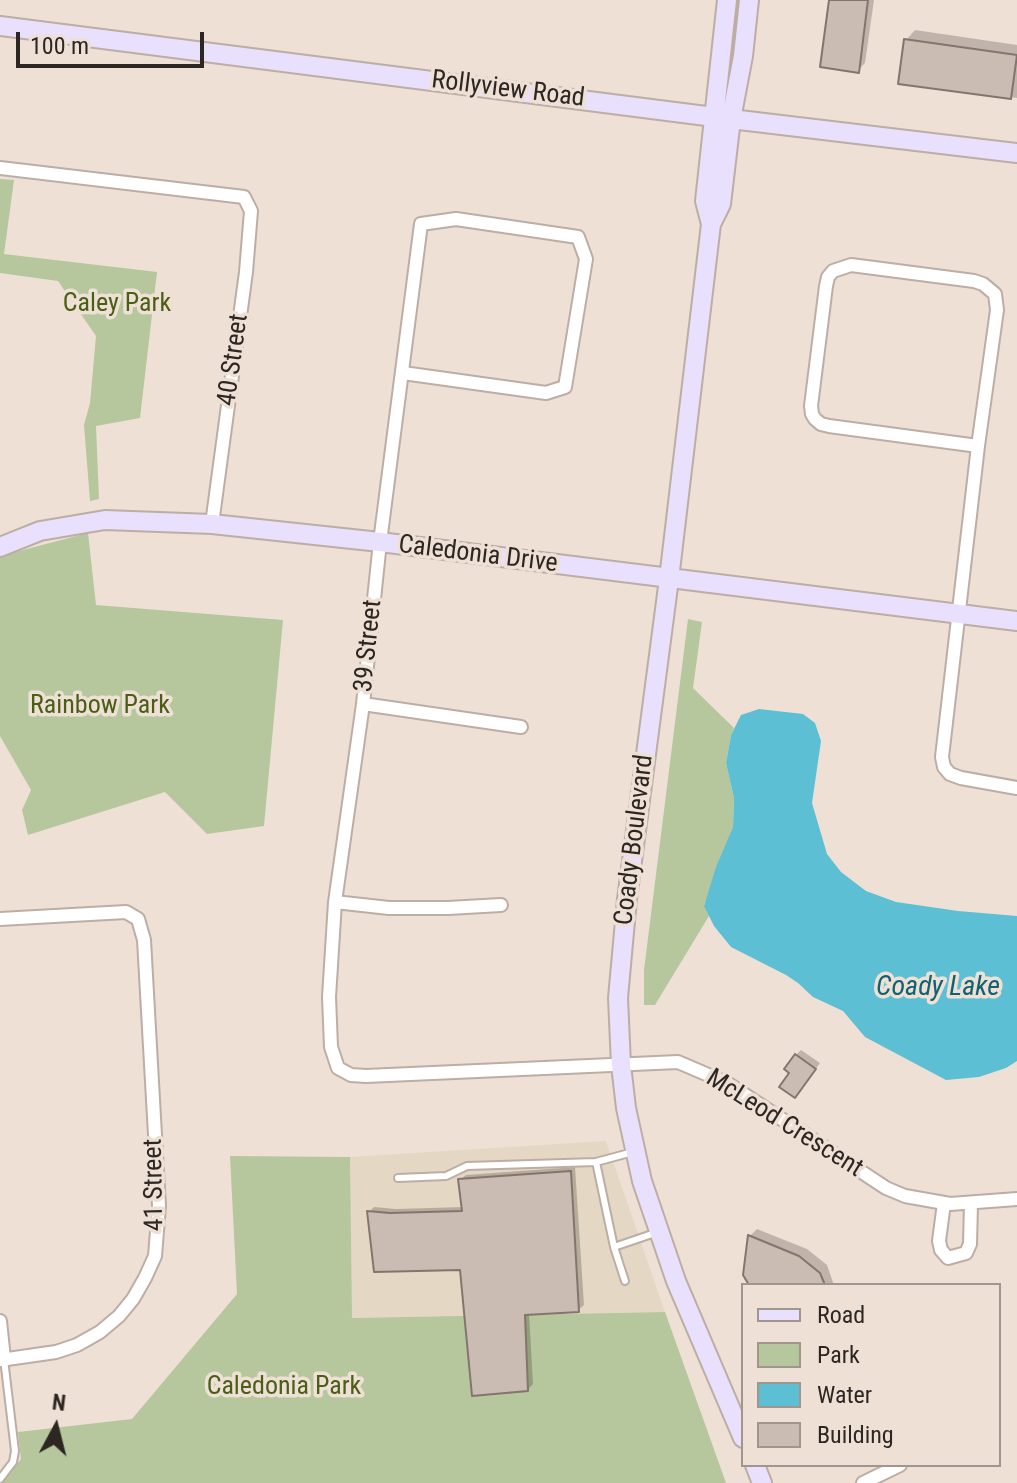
<!DOCTYPE html>
<style>
body{margin:0}
#map{position:relative;width:1017px;height:1483px;overflow:hidden;background:#efe0d6;font-family:"Roboto Condensed",sans-serif}
canvas{display:block}
.legend{position:absolute;left:741px;top:1283px;width:260px;height:184px;box-sizing:border-box;background:#efe0d6;border:2px solid #a1968e;margin:0;padding:10px 14px;list-style:none;font-size:24px;color:#2c2723}
.legend li{display:flex;align-items:center;gap:16px;height:40px}
.legend b{width:40px;border:2px solid #a1968e}
.north{position:absolute;left:16px;top:1387px;width:80px;height:80px;-webkit-text-stroke:6px #efe0d6;paint-order:stroke;rotate:7deg;font-size:22px;font-weight:700;line-height:32px;text-align:center;color:#2c2723}
.north::after{content:'';display:block;margin:auto;width:28px;height:36px;background:#2c2723;clip-path:polygon(50% 0,100% 100%,50% 72%,0 100%)}
.scale{position:absolute;left:16px;top:32px;width:188px;height:36px;box-sizing:border-box;border:4px solid #2c2723;border-top:0;padding-left:10px;font-size:24px;line-height:28px;white-space:nowrap;color:#2c2723;-webkit-text-stroke:6px #efe0d6;paint-order:stroke}
</style>
<div id="map">
<canvas width="1017" height="1483"></canvas>
<ul class="legend">
<li><b style="height:10px;background:#e8e0fc"></b>Road</li>
<li><b style="height:22px;background:#b6c79d"></b>Park</li>
<li><b style="height:22px;background:#5cbfd4"></b>Water</li>
<li><b style="height:22px;background:#cbbcb3"></b>Building</li>
</ul>
<div class="north">N</div>
<div class="scale">100 m</div>
</div>
<script>
const g = document.querySelector('canvas').getContext('2d');
g.lineJoin = 'round';
function fillPath(path, color) { g.fillStyle = color; g.fill(path, 'evenodd'); }
const shape = rows => new Path2D(rows.map(r => 'M' + r).join(''));
function stroke(path, color, width, dash) { g.strokeStyle = color; g.lineWidth = width; g.lineCap = dash ? 'butt' : 'round'; g.setLineDash(dash || []); g.stroke(path); }
function label(font, color, halo, rows, align = 'center') {
  g.font = font + ' "Roboto Condensed",sans-serif'; g.lineWidth = 7; g.setLineDash([]); g.textBaseline = 'middle'; g.strokeStyle = halo; g.fillStyle = color; for (const [text, x, y, turn = 0] of rows) {
    g.save(); g.translate(x, y); g.rotate((+turn || 0) * Math.PI / 180); g.textAlign = isNaN(turn) ? turn : align; if (halo) g.strokeText(text, 0, 0); g.fillText(text, 0, 0); g.restore();
  }
}
const education = shape([
 [606,1141,665,1312,351,1318,350,1157]
]);
const green = shape([
 [0,179,14,180,4,254,157,272,140,418,96,426,99,499,90,501,84,425,90,403,96,336,58,281,0,273],
 [88,533,96,605,283,620,264,826,207,834,165,792,28,835,22,810,31,790,0,736,0,556],
 [688,619,702,622,693,688,734,728,731,735,726,763,734,798,733,827,704,905,709,916,655,1005,644,1005,644,970],
 [230,1156,350,1157,352,1318,665,1312,726,1483,2,1483,21,1459,18,1432,132,1419,237,1294]
]);
const water = shape([
 [759,709,803,714,815,723,821,741,812,803,827,854,841,872,866,891,896,902,958,911,1017,916,1017,1061,1006,1068,979,1077,946,1080,865,1037,843,1011,813,997,798,983,786,975,731,947,714,926,704,906,716,867,733,827,734,798,726,763,731,735,741,715]
]);
const shadow = shape([
 [831,0,874,0,865,63,858,70],
 [915,30,1017,45,1017,98,901,82,906,40],
 [801,1050,820,1063,800,1091,792,1072,796,1055],
 [575,1167,584,1305,578,1310,529,1313,533,1384,528,1389,462,1267,369,1212,374,1207,396,1209,464,1207,460,1180,466,1175],
 [757,1229,807,1249,827,1265,834,1285,751,1285,750,1236]
]);
const building = shape([
 [829,0,868,0,859,73,820,67,829,0],
 [904,39,1017,55,1011,99,898,84,904,39],
 [795,1054,816,1069,795,1098,779,1087,789,1073,784,1069,795,1054],
 [571,1171,579,1312,525,1315,528,1391,472,1396,460,1270,374,1272,367,1211,390,1213,462,1211,458,1179,571,1171],
 [748,1235,799,1256,820,1273,825,1285,749,1285,743,1275,748,1235]
]);
const lane = shape([
 [633,1152,596,1162,614,1247,655,1233],
 [398,1178,446,1176,467,1166,596,1162],
 [614,1247,625,1281],
 [0,1479,13,1462,15,1451,4,1359]
]);
const street = shape([
 [0,168,244,197,251,211,246,272,212,524],
 [403,373,546,393,565,387,586,259,578,237,456,219,421,224,380,542,363,704,335,902,329,997,331,1047,338,1068,351,1075,366,1076,678,1062,727,1083,886,1188,905,1196,950,1204,1017,1199],
 [978,446,829,426,821,424,815,419,812,414,811,406,826,286,828,277,833,271,851,265,974,281,983,284,995,294,997,310,978,446,942,757,944,767,950,774,961,778,1017,788],
 [363,704,521,727],
 [335,902,389,908,448,908,501,905],
 [0,919,126,912,138,919,144,940,159,1206,155,1256,145,1278,133,1299,119,1316,100,1332,77,1345,56,1352,0,1360],
 [944,1203,939,1241,941,1250,948,1258,966,1253,970,1244,971,1204],
 [0,1321,4,1359],
 [863,1483,900,1465]
]);
const secondary = shape([
 [0,26,714,117,1017,153],
 [711,224,705,201,727,0],
 [0,547,40,531,105,520,212,524,380,542,1017,621],
 [743,1438,676,1281,642,1181,626,1108,621,1065,618,998,627,899,669,579,711,224,721,204,731,119,743,56,749,0],
 [755,1465,762,1483]
]);
const streetNames = [
 ["Rollyview Road",508,90,7],
 ["40 Street",234,360,-82],
 ["Caledonia Drive",478,555,7],
 ["39 Street",369,646,-84],
 ["Coady Boulevard",635,840,-83],
 ["McLeod Crescent",784,1124,32],
 ["41 Street",155,1185,-91]
];
const parkNames = [
 ["Caley Park",117,304],
 ["Rainbow Park",100,706],
 ["Caledonia Park",284,1387]
];
const waterNames = [
 ["Coady Lake",938,988]
];
fillPath(education, '#e4d8c4');
fillPath(green, '#b6c79d');
fillPath(water, '#5cbfd4');
fillPath(shadow, '#0003');
fillPath(building, '#cbbcb3');
stroke(building, '#83756d', 2);
stroke(lane, '#bcaea4', 10);
stroke(street, '#bcaea4', 16);
stroke(secondary, '#bcaea4', 22);
stroke(lane, '#fff', 6);
stroke(street, '#fff', 12);
stroke(secondary, '#e8e0fc', 18);
label('26px', '#2c2723', '#efe0d6', streetNames);
label('26px', '#495f16', '#efe0d6', parkNames);
label('italic 28px', '#0e6271', '#efe0d6', waterNames);
</script>
